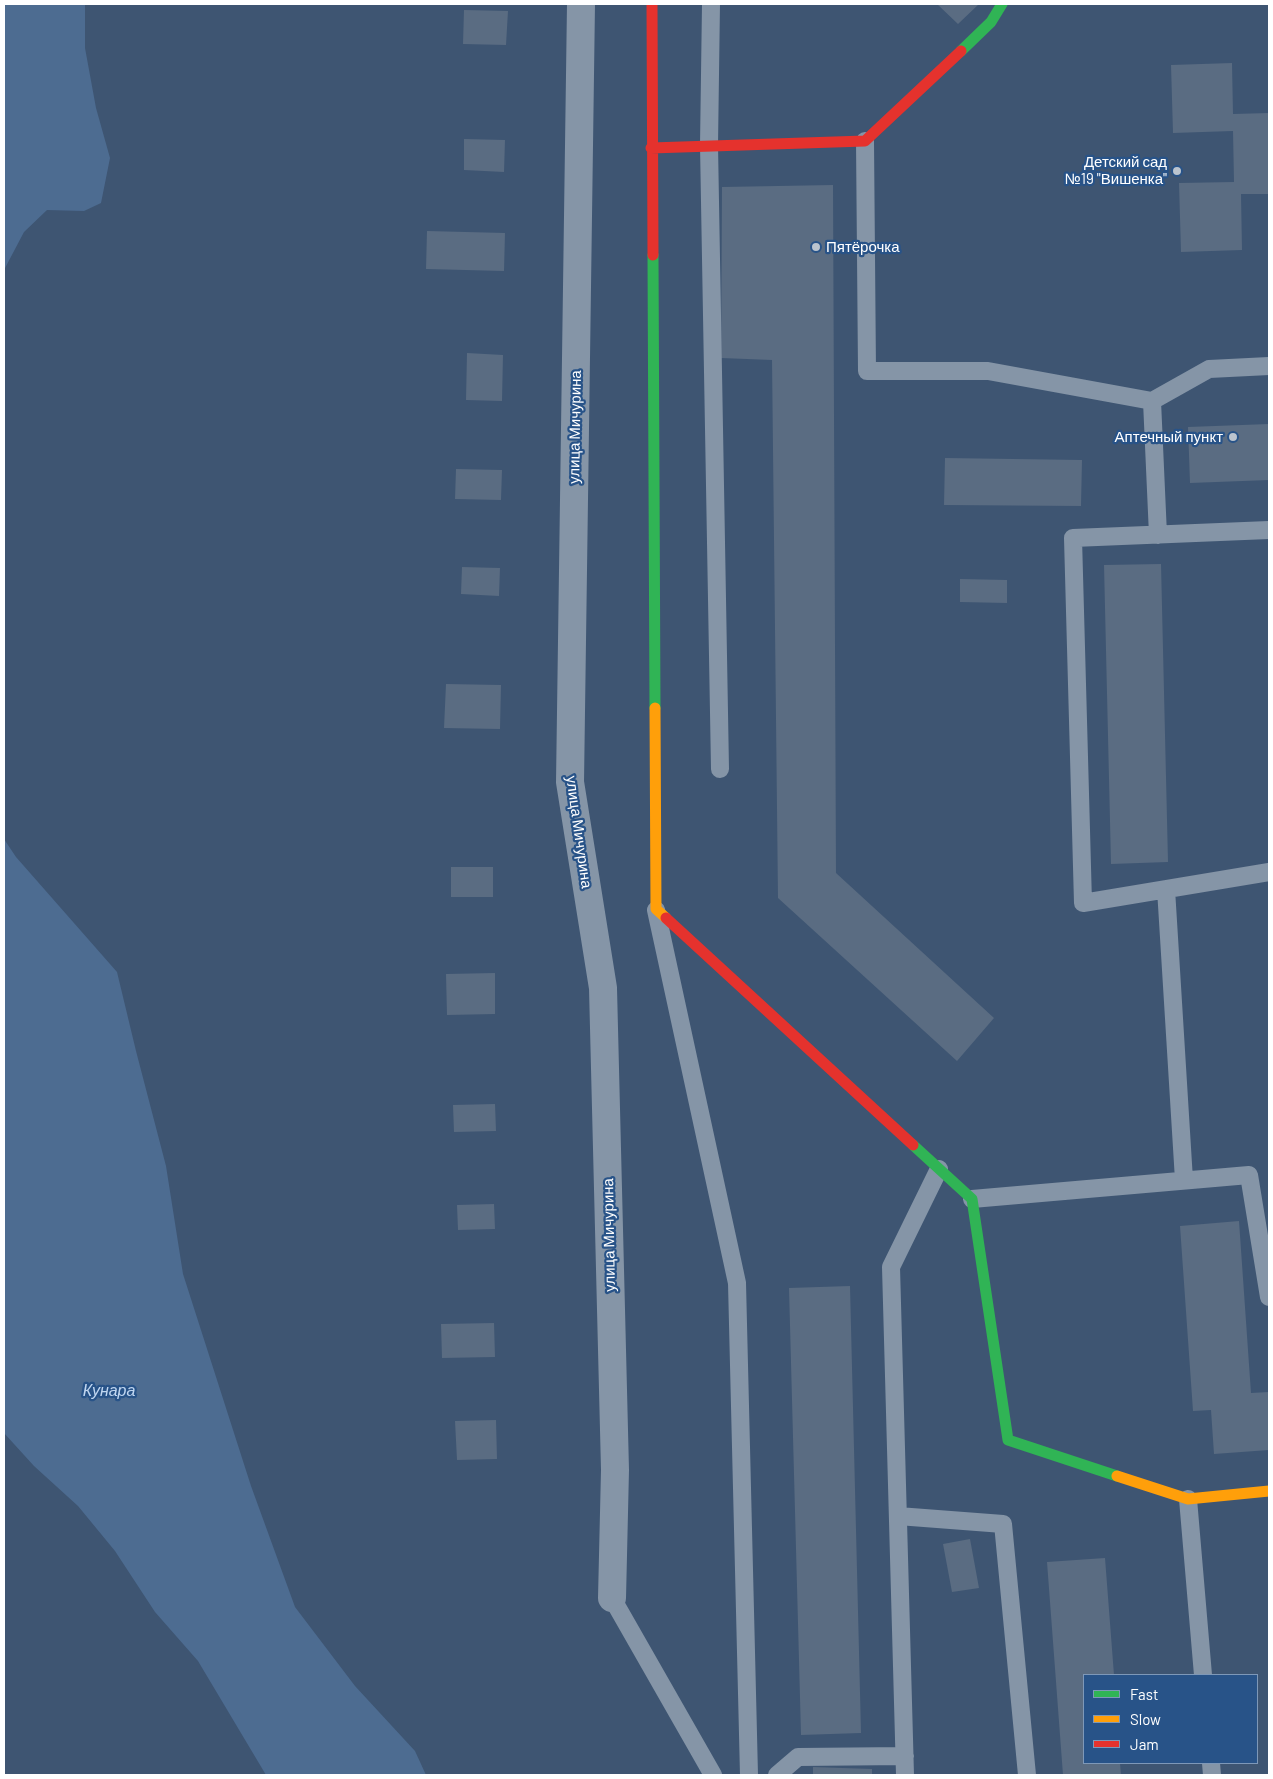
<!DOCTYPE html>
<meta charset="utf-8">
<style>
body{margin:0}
#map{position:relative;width:1273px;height:1779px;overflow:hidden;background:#3e5572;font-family:Barlow,sans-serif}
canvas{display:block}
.frame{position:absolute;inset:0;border:5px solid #fff;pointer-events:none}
.legend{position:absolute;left:1083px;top:1674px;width:175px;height:90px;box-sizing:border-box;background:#285388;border:1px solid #7e98b8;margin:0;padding:6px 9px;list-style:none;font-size:15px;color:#fff}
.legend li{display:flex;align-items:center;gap:10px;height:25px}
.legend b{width:25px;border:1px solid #7e98b8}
</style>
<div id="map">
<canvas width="1273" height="1779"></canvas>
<div class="frame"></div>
<ul class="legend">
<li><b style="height:6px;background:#30b455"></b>Fast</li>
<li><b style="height:6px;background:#ff9f0a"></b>Slow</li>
<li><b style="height:6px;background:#e5322d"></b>Jam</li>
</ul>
</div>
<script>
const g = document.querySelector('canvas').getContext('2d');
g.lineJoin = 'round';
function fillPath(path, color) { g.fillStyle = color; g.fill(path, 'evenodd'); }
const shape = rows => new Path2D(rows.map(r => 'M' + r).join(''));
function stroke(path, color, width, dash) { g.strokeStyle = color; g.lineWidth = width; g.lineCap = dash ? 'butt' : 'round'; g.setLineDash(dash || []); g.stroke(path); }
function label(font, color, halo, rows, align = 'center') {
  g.font = font + ' Barlow,sans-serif'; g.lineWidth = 4.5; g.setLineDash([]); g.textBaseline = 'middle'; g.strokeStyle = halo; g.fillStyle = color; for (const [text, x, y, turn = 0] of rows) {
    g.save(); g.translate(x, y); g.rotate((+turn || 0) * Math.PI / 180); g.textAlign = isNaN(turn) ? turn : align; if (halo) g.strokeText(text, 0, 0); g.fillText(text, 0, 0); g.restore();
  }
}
const water = shape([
 [4,4,85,4,85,48,96,108,110,158,101,203,84,211,47,210,24,232,4,270],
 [4,839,16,857,117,972,136,1051,166,1166,183,1274,251,1486,295,1607,355,1686,415,1751,426,1775,266,1775,198,1661,155,1612,115,1551,78,1506,34,1466,4,1433]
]);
const building = shape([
 [937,4,979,4,958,24],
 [464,10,508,11,506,45,463,44],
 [1232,63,1233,114,1269,113,1269,194,1241,194,1242,250,1181,252,1179,183,1234,182,1233,131,1173,133,1171,65],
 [464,139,505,140,504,172,464,170],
 [833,185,836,873,994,1018,957,1061,778,898,772,360,721,358,722,187],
 [427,231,505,233,504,271,426,269],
 [467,353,503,355,502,401,466,400],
 [1269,424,1269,480,1190,483,1188,427],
 [945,458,1082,460,1081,506,944,505],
 [456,469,502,470,501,500,455,499],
 [1161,564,1168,862,1111,864,1104,565],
 [462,567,500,568,499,596,461,594],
 [960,579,1007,580,1007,603,960,602],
 [446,684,501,685,500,729,444,728],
 [451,867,493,867,493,897,451,897],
 [495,973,495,1014,447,1015,446,974],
 [495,1104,496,1131,454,1132,453,1105],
 [494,1204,495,1229,458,1230,457,1205],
 [1239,1221,1251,1393,1269,1392,1269,1450,1214,1454,1211,1410,1193,1411,1180,1226],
 [850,1286,861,1733,801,1735,789,1288],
 [494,1323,495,1357,442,1358,441,1324],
 [496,1420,497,1459,457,1460,455,1421],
 [970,1539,979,1588,952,1592,943,1544],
 [1105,1558,1114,1675,1084,1675,1084,1763,1120,1763,1121,1775,1063,1775,1047,1562],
 [813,1767,872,1769,872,1775,813,1775]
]);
const lane = shape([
 [711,4,709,145,720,769],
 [865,141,867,371,988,371,1152,401],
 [1269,530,1073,538,1083,903,1269,872],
 [1158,535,1152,401,1209,369,1269,366],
 [1166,889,1184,1180],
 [656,910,737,1283,749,1775],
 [972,1199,1249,1175,1269,1297],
 [1188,1499,1203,1675],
 [898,1516,1003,1524,1027,1775],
 [612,1598,713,1775],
 [1211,1763,1212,1775],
 [777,1775,798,1757,905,1756],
 [905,1775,891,1267,939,1169]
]);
const street = shape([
 [581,4,570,782,603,988,615,1470,612,1598]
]);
const fast = shape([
 [961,51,991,22,1002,4],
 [653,255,655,708],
 [913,1145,972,1199,1008,1440,1117,1476]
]);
const slow = shape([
 [655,708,656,909,666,918],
 [1117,1476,1188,1499,1269,1491]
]);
const jam = shape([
 [652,4,653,255],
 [651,148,865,141,961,51],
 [666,918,913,1145]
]);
const markers = [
 [1177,171,5,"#bbc4ce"],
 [816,247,5,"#bbc4ce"],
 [1233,437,5,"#bbc4ce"]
];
const poiNames = [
 ["Детский сад",1167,162],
 ["№19 \"Вишенка\"",1167,179],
 ["Пятёрочка",826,247,"left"],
 ["Аптечный пункт",1223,437]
];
const streetNames = [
 ["улица Мичурина",575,427,-89],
 ["улица Мичурина",579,832,82],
 ["улица Мичурина",609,1235,-91]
];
const waterNames = [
 ["Кунара",109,1391]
];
fillPath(water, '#4d6c91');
fillPath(building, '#5a6c82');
stroke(lane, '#8595a7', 18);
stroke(street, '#8595a7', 28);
stroke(fast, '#30b455', 11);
stroke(slow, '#ff9f0a', 11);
stroke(jam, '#e5322d', 11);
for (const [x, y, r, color] of markers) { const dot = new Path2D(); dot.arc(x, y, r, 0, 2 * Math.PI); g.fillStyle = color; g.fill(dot); stroke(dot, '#285388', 2); }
label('15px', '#fff', '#285388', poiNames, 'right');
label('15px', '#fff', '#285388', streetNames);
label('italic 16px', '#c0d6f0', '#285388', waterNames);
</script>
